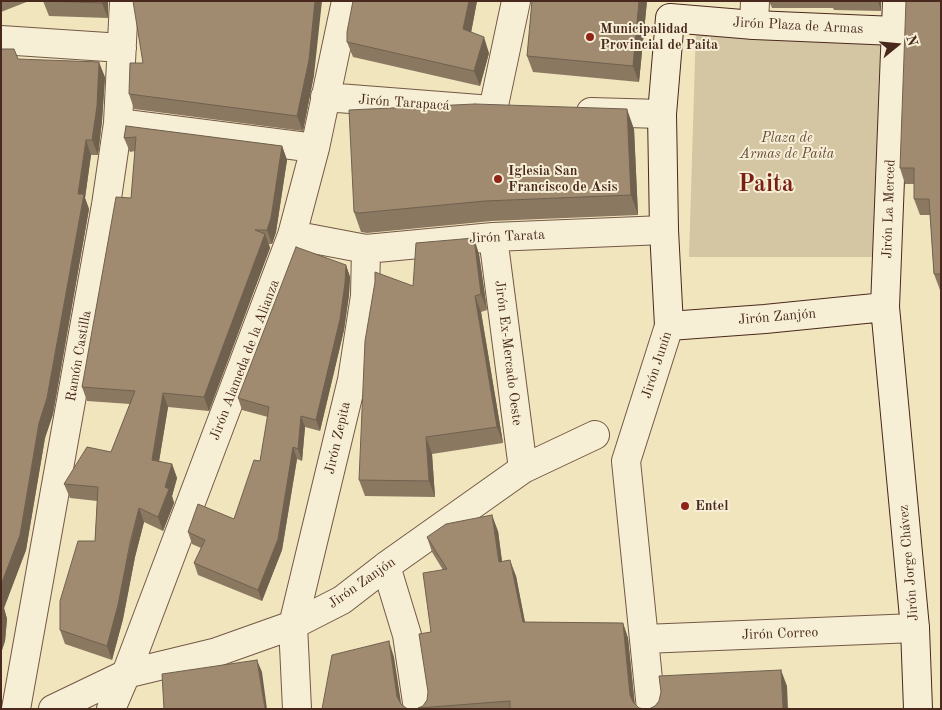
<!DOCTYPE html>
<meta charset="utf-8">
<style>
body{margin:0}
#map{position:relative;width:942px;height:710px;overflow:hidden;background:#f1e5be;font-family:"Old Standard TT",serif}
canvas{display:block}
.frame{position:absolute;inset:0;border:2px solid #49291d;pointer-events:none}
.north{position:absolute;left:872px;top:20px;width:50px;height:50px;-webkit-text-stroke:4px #f6eed5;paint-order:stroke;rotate:73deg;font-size:14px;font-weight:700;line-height:20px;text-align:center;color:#49291d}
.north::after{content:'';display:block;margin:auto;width:18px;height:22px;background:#49291d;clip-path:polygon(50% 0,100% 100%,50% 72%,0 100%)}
</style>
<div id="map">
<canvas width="942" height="710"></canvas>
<div class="frame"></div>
<div class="north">N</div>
</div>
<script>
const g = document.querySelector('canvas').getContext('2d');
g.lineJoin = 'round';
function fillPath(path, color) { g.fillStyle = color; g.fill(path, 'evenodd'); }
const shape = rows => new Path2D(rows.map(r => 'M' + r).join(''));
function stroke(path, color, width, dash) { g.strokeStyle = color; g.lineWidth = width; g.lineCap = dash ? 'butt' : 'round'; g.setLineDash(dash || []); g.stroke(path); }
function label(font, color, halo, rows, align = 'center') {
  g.font = font + ' "Old Standard TT",serif'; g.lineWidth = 4; g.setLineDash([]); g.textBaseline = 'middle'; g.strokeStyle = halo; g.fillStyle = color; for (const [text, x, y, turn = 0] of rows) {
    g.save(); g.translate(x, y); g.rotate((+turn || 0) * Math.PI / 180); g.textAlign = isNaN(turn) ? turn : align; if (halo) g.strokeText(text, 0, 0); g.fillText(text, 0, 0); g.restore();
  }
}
const green = shape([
 [696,27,886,36,877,257,689,257]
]);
const street = shape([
 [754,25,755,1],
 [1,40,122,48],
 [325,97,479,109],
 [493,110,516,1],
 [591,112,662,114],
 [118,123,315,148],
 [292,235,366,249,493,237,664,230],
 [493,237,523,469],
 [386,566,407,635,418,709],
 [644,639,915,628],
 [16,709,106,205,118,123,124,1],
 [53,709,126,674,217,652,293,625,342,600,386,566,523,469,595,435],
 [111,709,126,674,292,235,315,148,346,1],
 [297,709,293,625,352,380,365,296,366,249],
 [651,709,626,461,669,326]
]);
const secondary = shape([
 [897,1,885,307,915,628,918,709],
 [885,307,765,319,669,326,664,230,662,114,670,18,754,25,895,31]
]);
const wall = shape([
 [1,1,29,1,1,12],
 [43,1,108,1,108,18,49,16],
 [477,1,471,32,489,53,480,86,353,57,347,42],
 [532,1,647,1,639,82,533,72,527,56],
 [769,1,881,1,881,11,834,10,833,8,772,8],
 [941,1,941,290,940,290,934,274,930,215,920,215,914,199,914,184,905,184,900,168],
 [18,59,105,77,102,121,98,155,91,155,85,198,89,209,53,414,45,438,26,550,4,608,7,619,5,641,1,653],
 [143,63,314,75,303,131,134,109,129,94],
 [126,126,282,146,287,160,276,232,272,244,269,244,270,248,209,411,168,407,159,461,172,464,177,478,172,496,174,503,163,531,144,522,135,557,123,619,112,660,65,644,60,630,95,541,97,501,70,498,64,484,111,452,130,404,87,401,82,387,131,198,135,151,130,152,124,138],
 [634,129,638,215,492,221,367,233,361,232,354,212],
 [479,254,487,310,481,312,503,443,432,454,435,497,365,496,359,480,413,286],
 [346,265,350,277,349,295,344,330,320,431,305,427,302,461,297,459,282,550,262,601,198,575,194,563,201,548,192,544,188,532,234,519,260,461,268,417,242,410,238,398],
 [498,531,502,561,516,576,525,622,623,623,628,638,635,704,639,708,645,709,418,709,418,708,423,706,427,700,428,692,431,632,443,570,432,552,427,537]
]);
const shadedWall = shape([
 [102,1,108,1,108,18,102,3],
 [315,1,322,1,314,75,303,131,297,116],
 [469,1,477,1,469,44,463,29],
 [639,1,647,1,639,82,633,66],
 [878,1,881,1,881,11],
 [484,37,489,53,480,86,474,71],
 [99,62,105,77,102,121,98,155,92,140],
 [627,109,634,129,638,215,631,195],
 [86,140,91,155,85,198,89,209,53,414,45,438,26,550,4,608,7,619,5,641,1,653,1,585,78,194],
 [282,146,287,160,276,232,272,244,267,230],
 [265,234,270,248,209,411,204,397],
 [474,238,479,254,487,310,481,294],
 [346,265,350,277,349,295,344,330,320,431,316,420],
 [475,296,481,312,503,443,497,427],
 [163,393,168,407,157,474,152,460],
 [301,416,305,427,302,461,298,449],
 [426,437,432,454,435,497,429,481],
 [293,447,297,459,282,550,262,601,258,590],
 [172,464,177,478,172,496,174,503,163,531,158,517,165,487],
 [139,508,144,522,135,557,123,619,112,660,107,646],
 [492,515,498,531,504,577,499,562],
 [510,560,516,576,528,638,523,622],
 [623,623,628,638,635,709,630,695],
 [389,641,394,657,402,709,397,697],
 [257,660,262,672,267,709,265,709],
 [781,670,787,686,788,709,783,709]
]);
const building = shape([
 [43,1,102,1,102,3,43,1],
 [133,1,315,1,309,60,297,116,129,94,130,63,143,63,133,1],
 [353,1,469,1,463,29,484,37,474,71,347,42,347,32,353,1],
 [532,1,639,1,633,66,527,56,532,1],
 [906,1,941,1,941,274,934,274,929,199,914,199,914,168,900,168,906,1],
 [1,49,14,49,18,59,99,62,97,106,92,140,86,140,78,194,84,194,47,398,39,423,20,535,1,585,1,49],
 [475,104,627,109,631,195,485,201,359,213,354,212,349,110,475,104],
 [126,126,282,146,271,218,267,230,255,230,265,234,204,397,163,393,152,460,172,464,165,487,169,489,158,517,139,508,130,543,118,605,107,646,60,630,60,601,78,541,95,541,98,487,64,484,87,447,111,452,135,391,82,387,116,197,131,198,136,137,124,138,126,126],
 [474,238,481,294,475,296,497,427,426,437,429,481,359,480,365,341,375,282,375,272,413,286,416,243,474,238],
 [296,247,346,265,345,283,340,319,316,420,301,416,298,449,293,447,278,539,258,590,194,563,205,540,188,532,198,504,234,519,254,460,260,461,269,407,238,398,296,247],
 [492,515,499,562,510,560,523,622,623,623,630,695,633,702,639,708,645,709,510,709,510,701,418,708,423,706,427,700,428,692,419,634,431,632,423,573,447,569,427,537,446,524,492,515],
 [389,641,397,697,401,704,406,708,409,709,322,709,332,655,389,641],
 [257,660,265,709,164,709,162,674,257,660],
 [781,670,783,709,649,709,655,706,659,701,661,692,659,676,781,670]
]);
const markers = [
 [590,37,5,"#8f2418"],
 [498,179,5,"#8f2418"],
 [685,506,5,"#8f2418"]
];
const streetNames = [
 ["Jirón Plaza de Armas",798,26,3],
 ["Jirón Tarapacá",404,103,4],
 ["Jirón La Merced",889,209,-88],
 ["Jirón Tarata",507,237,-3],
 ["Jirón Zanjón",777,317,-5],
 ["Jirón Ex-Mercado Oeste",508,353,83],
 ["Ramón Castilla",79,356,-80],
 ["Jirón Alameda de la Alianza",245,360,-69],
 ["Jirón Junín",657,365,-72],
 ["Jirón Zepita",338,438,-77],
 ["Jirón Jorge Chávez",909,563,-95],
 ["Jirón Zanjón",362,583,-35],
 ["Jirón Correo",780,634,-2]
];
const poiNames = [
 ["Municipalidad",600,29],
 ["Provincial de Paita",600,45],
 ["Iglesia San",508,171],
 ["Francisco de Asis",508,187],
 ["Entel",695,506]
];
const parkNames = [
 ["Plaza de",787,138],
 ["Armas de Paita",787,154]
];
const townNames = [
 ["Paita",766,185]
];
fillPath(green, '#d4c5a3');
stroke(street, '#735845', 30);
stroke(secondary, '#49291d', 30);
stroke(street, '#f6eed5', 28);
stroke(secondary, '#f6eed5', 28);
fillPath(wall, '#8a7861');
fillPath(shadedWall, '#70614f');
fillPath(building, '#a08b71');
stroke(building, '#70614f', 1);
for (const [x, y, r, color] of markers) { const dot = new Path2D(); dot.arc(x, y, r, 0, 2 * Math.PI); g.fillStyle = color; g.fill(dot); stroke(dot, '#f6eed5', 2); }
label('14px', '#49291d', '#f6eed5', streetNames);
label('bold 14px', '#49291d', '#f6eed5', poiNames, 'left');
label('italic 14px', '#654838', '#f6eed5', parkNames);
label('bold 24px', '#7a1f14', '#f6eed5', townNames);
</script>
